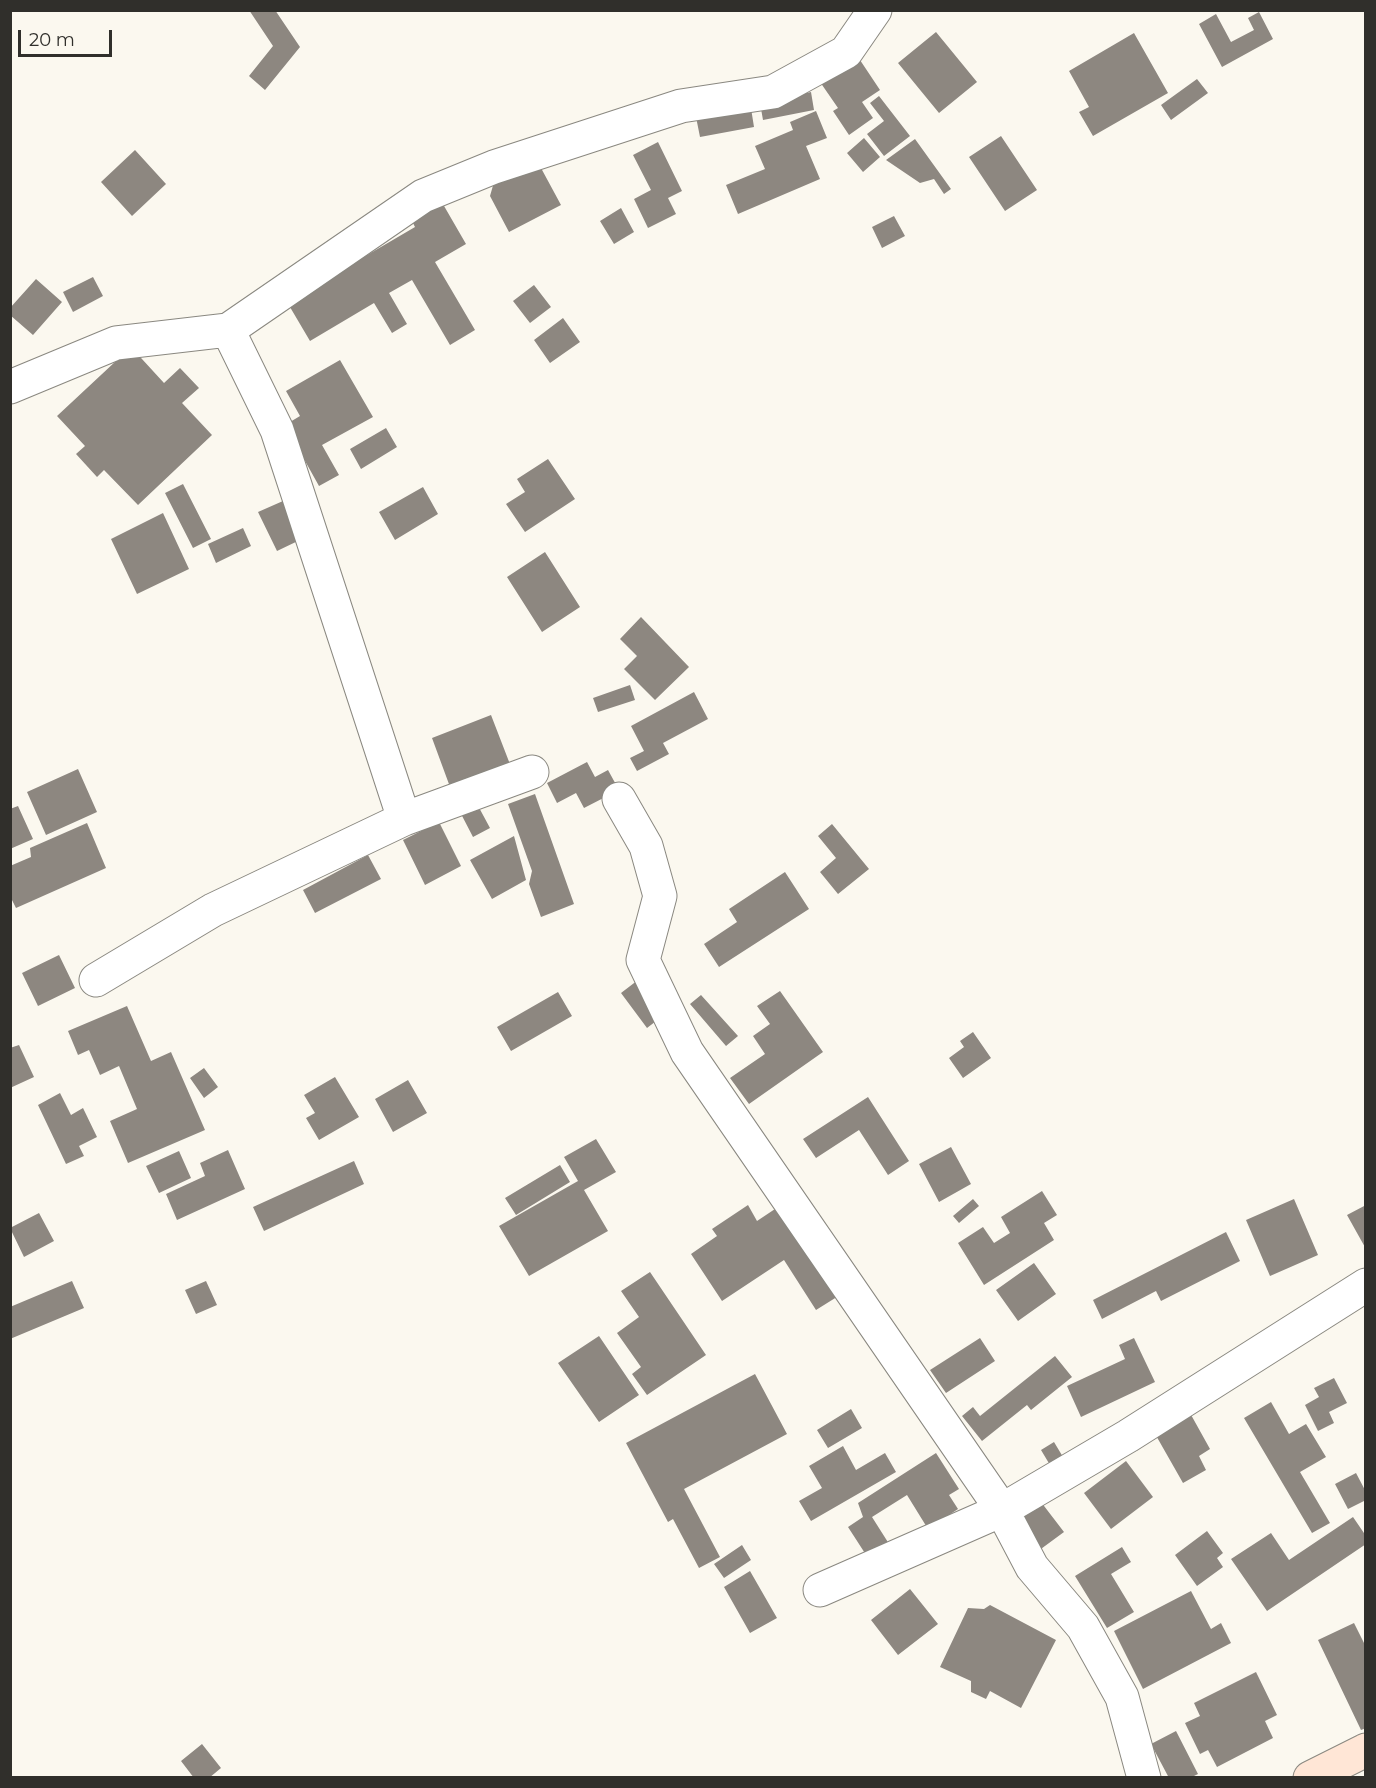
<!DOCTYPE html>
<style>
body{margin:0}
#map{position:relative;width:1376px;height:1788px;overflow:hidden;background:#fbf8ef;font-family:Montserrat,sans-serif}
canvas{display:block}
.frame{position:absolute;inset:0;border:12px solid #302f2b;pointer-events:none}
.scale{position:absolute;left:18px;top:30px;width:94px;height:27px;box-sizing:border-box;border:3px solid #302f2b;border-top:0;padding-left:8px;font-size:18px;line-height:21px;white-space:nowrap;color:#302f2b;-webkit-text-stroke:4px #fbf8ef;paint-order:stroke}
</style>
<div id="map">
<canvas width="1376" height="1788"></canvas>
<div class="frame"></div>
<div class="scale">20 m</div>
</div>
<script>
const g = document.querySelector('canvas').getContext('2d');
g.lineJoin = 'round';
function fillPath(path, color) { g.fillStyle = color; g.fill(path, 'evenodd'); }
const shape = rows => new Path2D(rows.map(r => 'M' + r).join(''));
function stroke(path, color, width, dash) { g.strokeStyle = color; g.lineWidth = width; g.lineCap = dash ? 'butt' : 'round'; g.setLineDash(dash || []); g.stroke(path); }
const building = shape([
 [249,10,275,10,300,47,265,90,249,76,273,46],
 [1259,12,1273,39,1222,67,1199,24,1216,14,1231,42,1254,30,1248,18],
 [936,32,977,82,939,113,898,63],
 [1134,33,1168,93,1093,136,1079,112,1089,107,1069,71],
 [856,54,880,90,862,102,873,118,849,135,833,111,838,108,818,79],
 [1197,79,1208,93,1171,120,1161,105],
 [811,92,814,110,763,120,760,103],
 [879,96,910,136,884,156,867,134,884,121,870,103],
 [750,102,754,127,700,137,695,112],
 [816,111,827,138,806,146,820,179,738,214,726,185,765,169,755,146,793,130,790,122],
 [1001,136,1037,190,1005,211,969,157],
 [864,138,880,157,863,172,847,153],
 [915,139,951,189,944,194,934,179,920,183,886,160],
 [658,142,682,191,668,198,676,214,648,228,634,199,651,190,633,155],
 [135,150,166,184,132,216,101,182],
 [541,168,561,205,509,232,490,196,496,175],
 [440,199,466,244,435,262,475,330,450,345,412,280,389,293,407,324,392,333,374,303,310,341,287,302,415,227,412,221],
 [621,208,634,232,614,244,600,221],
 [894,216,905,236,882,248,872,227],
 [93,277,103,296,73,312,63,292],
 [36,279,62,302,33,335,10,315,10,308],
 [534,285,551,307,530,323,513,301],
 [563,318,580,342,550,363,534,340],
 [131,347,164,383,180,368,199,388,182,403,212,435,138,505,104,470,97,477,76,454,85,446,57,416],
 [340,360,373,417,322,445,339,475,319,486,285,425,300,416,286,391],
 [386,428,397,447,361,469,350,449],
 [548,459,575,499,525,532,506,504,525,492,517,479],
 [183,484,211,539,193,548,165,493],
 [423,487,438,514,395,540,379,512],
 [283,501,302,539,277,551,258,512],
 [163,513,189,569,137,594,111,539],
 [243,528,251,546,216,563,208,544],
 [545,552,580,607,542,632,507,577],
 [641,617,689,667,655,700,624,669,637,656,620,639],
 [630,685,635,700,598,712,593,698],
 [694,692,708,719,663,743,669,754,637,771,630,758,644,751,631,726],
 [491,715,513,772,453,795,432,738],
 [587,762,595,777,608,770,619,790,584,808,576,793,557,803,547,783],
 [78,769,97,812,46,835,27,792],
 [535,794,574,904,541,917,529,884,532,871,508,804],
 [476,802,490,828,473,837,459,810],
 [18,806,33,839,10,849,10,809],
 [439,822,461,866,425,885,403,840],
 [87,823,106,868,16,908,10,896,10,866,31,857,30,848],
 [832,824,869,869,838,894,820,872,836,858,818,836],
 [514,836,526,880,492,899,470,860],
 [368,855,381,879,315,913,303,890],
 [785,872,809,909,719,967,704,944,737,922,729,909],
 [59,955,75,988,38,1006,22,973],
 [638,980,664,1015,647,1028,621,993],
 [780,991,823,1052,749,1104,730,1078,765,1054,753,1036,770,1024,757,1006],
 [558,992,572,1016,511,1051,497,1027],
 [701,995,738,1036,726,1046,690,1004],
 [127,1006,151,1061,171,1052,205,1130,128,1163,110,1121,137,1109,119,1066,100,1075,89,1050,78,1055,68,1031],
 [973,1032,991,1058,963,1078,949,1058,964,1047,960,1041],
 [19,1045,34,1077,10,1088,10,1048],
 [204,1068,218,1087,204,1098,190,1078],
 [335,1077,359,1117,319,1140,306,1118,315,1113,304,1095],
 [408,1080,427,1113,393,1132,375,1099],
 [60,1093,71,1115,83,1108,97,1137,79,1146,84,1156,66,1164,38,1105],
 [868,1097,909,1161,888,1175,859,1130,816,1158,803,1139],
 [596,1139,616,1172,584,1190,608,1231,529,1276,499,1226,578,1181,564,1157],
 [951,1147,971,1184,939,1202,919,1164],
 [228,1150,245,1189,177,1220,166,1194,205,1176,200,1163],
 [179,1151,191,1178,159,1193,146,1166],
 [354,1161,364,1184,264,1231,253,1207],
 [560,1165,570,1182,516,1215,505,1198],
 [1042,1191,1057,1215,1044,1223,1054,1240,984,1285,958,1243,983,1227,994,1243,1010,1233,1001,1217],
 [973,1199,979,1206,959,1223,953,1216],
 [1294,1199,1318,1255,1270,1276,1246,1220],
 [748,1205,757,1221,781,1205,840,1295,816,1310,784,1260,722,1301,691,1254,717,1236,712,1229],
 [1366,1205,1366,1249,1347,1215],
 [39,1213,54,1241,24,1257,10,1228],
 [1226,1232,1240,1261,1161,1301,1156,1291,1102,1319,1093,1300],
 [1034,1263,1056,1294,1018,1321,996,1290],
 [650,1272,706,1355,647,1395,632,1374,641,1367,617,1333,639,1317,621,1291],
 [72,1281,84,1308,10,1339,10,1307],
 [206,1281,217,1305,196,1314,185,1290],
 [599,1336,639,1395,599,1422,558,1363],
 [980,1338,995,1361,946,1393,930,1370],
 [1134,1338,1155,1382,1081,1417,1067,1386,1125,1359,1119,1345],
 [1055,1356,1072,1377,1031,1410,1027,1405,982,1441,962,1416,973,1407,980,1416],
 [755,1374,787,1434,684,1489,720,1557,699,1568,673,1519,668,1522,626,1443],
 [1334,1378,1347,1403,1329,1412,1334,1423,1318,1431,1305,1405,1319,1397,1314,1388],
 [1271,1402,1289,1434,1306,1424,1326,1457,1300,1472,1330,1523,1312,1533,1244,1418],
 [851,1409,862,1428,828,1448,817,1430],
 [1190,1413,1210,1449,1199,1456,1206,1470,1183,1483,1154,1432],
 [1054,1442,1066,1462,1053,1470,1041,1450],
 [843,1446,856,1470,885,1453,896,1472,811,1521,799,1501,822,1488,809,1466],
 [936,1453,959,1489,949,1495,958,1509,928,1529,907,1495,872,1517,891,1547,870,1561,848,1527,863,1517,858,1503],
 [1126,1461,1153,1497,1111,1529,1084,1493],
 [1356,1473,1366,1492,1366,1500,1348,1509,1335,1484],
 [1041,1502,1064,1532,1030,1557,1008,1526],
 [1353,1517,1366,1536,1366,1544,1267,1611,1231,1559,1271,1533,1289,1560],
 [1207,1531,1223,1553,1217,1558,1223,1567,1197,1586,1175,1555],
 [742,1545,751,1560,724,1578,714,1564],
 [1122,1547,1131,1562,1111,1574,1134,1612,1107,1628,1075,1576],
 [750,1571,777,1618,750,1633,724,1587],
 [910,1589,938,1624,898,1655,871,1620],
 [1191,1591,1211,1629,1221,1623,1231,1643,1143,1689,1114,1631],
 [990,1605,1056,1640,1021,1708,990,1691,986,1699,971,1692,971,1681,940,1667,968,1608,984,1609],
 [1354,1623,1366,1647,1366,1728,1361,1730,1318,1640],
 [1256,1672,1277,1715,1265,1721,1273,1738,1217,1767,1208,1750,1200,1754,1185,1723,1200,1716,1194,1703],
 [1176,1731,1198,1774,1190,1778,1169,1778,1151,1744],
 [202,1744,221,1768,209,1778,194,1778,181,1761]
]);
const street = shape([
 [228,330,277,430,404,819],
 [10,387,116,343,228,330,423,196,494,167,681,106,773,92,846,52,875,10],
 [619,799,646,846,660,896,643,960,687,1052,1002,1510,1032,1567,1083,1627,1122,1697,1144,1778],
 [96,980,213,910,404,819,532,772],
 [820,1590,1002,1510,1128,1436,1366,1285]
]);
const secondary = shape([
 [1310,1778,1366,1750]
]);
fillPath(building, '#8d8780');
stroke(street, '#8a8880', 35);
stroke(secondary, '#8a8880', 35);
stroke(street, '#fff', 33);
stroke(secondary, '#ffe6d6', 33);
</script>
